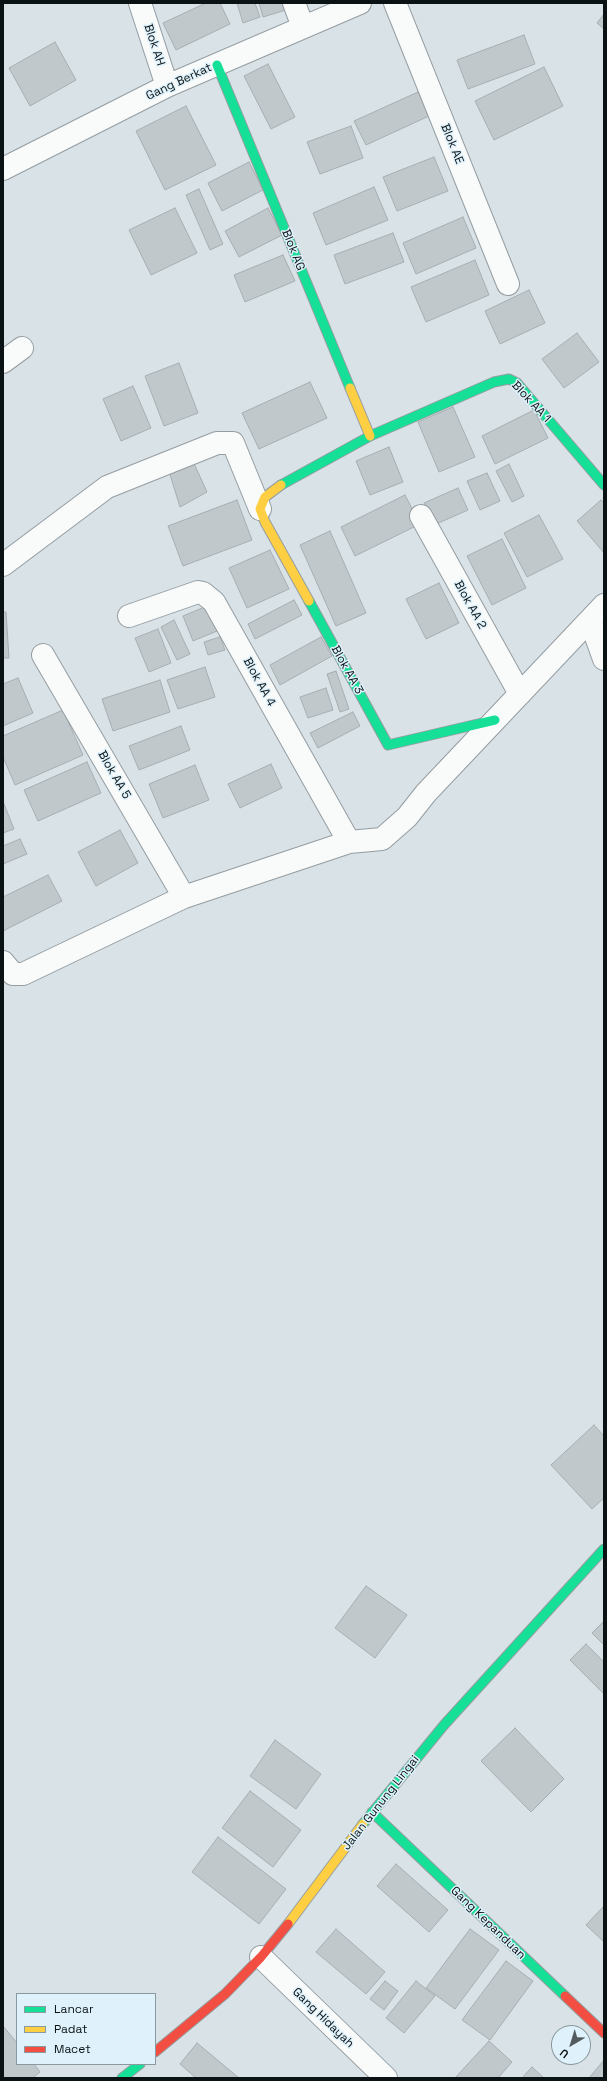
<!DOCTYPE html>
<style>
body{margin:0}
#map{position:relative;width:607px;height:2081px;overflow:hidden;background:#d8e2e7;font-family:"Space Grotesk",sans-serif}
canvas{display:block}
.frame{position:absolute;inset:0;border:4px solid #0b1214;pointer-events:none}
.legend{position:absolute;left:16px;top:1993px;width:140px;height:72px;box-sizing:border-box;background:#dff2fb;border:1px solid #8a989f;margin:0;padding:5px 7px;list-style:none;font-size:12px;color:#0b1214}
.legend li{display:flex;align-items:center;gap:8px;height:20px}
.legend b{width:20px;border:1px solid #8a989f}
.north{position:absolute;left:551px;top:2025px;width:40px;height:40px;box-sizing:border-box;background:#dff2fb;border:1px solid #8a989f;border-radius:50%;rotate:218deg;font-size:11px;font-weight:700;line-height:16px;text-align:center;color:#0b1214}
.north::after{content:'';display:block;margin:auto;width:14px;height:18px;background:#535b5e;clip-path:polygon(50% 0,100% 100%,50% 72%,0 100%)}
</style>
<div id="map">
<canvas width="607" height="2081"></canvas>
<div class="frame"></div>
<ul class="legend">
<li><b style="height:5px;background:#16e098"></b>Lancar</li>
<li><b style="height:5px;background:#ffcf43"></b>Padat</li>
<li><b style="height:5px;background:#f24e42"></b>Macet</li>
</ul>
<div class="north">U</div>
</div>
<script>
const g = document.querySelector('canvas').getContext('2d');
g.lineJoin = 'round';
function fillPath(path, color) { g.fillStyle = color; g.fill(path, 'evenodd'); }
const shape = rows => new Path2D(rows.map(r => 'M' + r).join(''));
function stroke(path, color, width, dash) { g.strokeStyle = color; g.lineWidth = width; g.lineCap = dash ? 'butt' : 'round'; g.setLineDash(dash || []); g.stroke(path); }
function label(font, color, halo, rows, align = 'center') {
  g.font = font + ' "Space Grotesk",sans-serif'; g.lineWidth = 3; g.setLineDash([]); g.textBaseline = 'middle'; g.strokeStyle = halo; g.fillStyle = color; for (const [text, x, y, turn = 0] of rows) {
    g.save(); g.translate(x, y); g.rotate((+turn || 0) * Math.PI / 180); g.textAlign = isNaN(turn) ? turn : align; if (halo) g.strokeText(text, 0, 0); g.fillText(text, 0, 0); g.restore();
  }
}
const building = shape([
 [206,3,220,3,230,24,176,50,163,23,206,3],
 [237,3,255,3,260,17,243,23,237,3],
 [259,3,284,3,286,10,263,17,259,3],
 [604,14,604,29,597,23,604,14],
 [524,35,535,64,468,89,457,60,524,35],
 [55,42,76,80,30,106,9,68,55,42],
 [268,64,295,117,271,129,244,76,268,64],
 [544,67,563,106,494,140,475,101,544,67],
 [418,92,429,116,366,145,354,121,418,92],
 [186,106,216,165,165,190,136,131,186,106],
 [351,126,363,158,320,174,307,142,351,126],
 [434,157,448,191,397,211,383,177,434,157],
 [249,162,263,190,222,211,208,183,249,162],
 [374,187,388,220,326,245,313,213,374,187],
 [199,189,223,244,210,250,186,195,199,189],
 [175,208,197,253,151,275,129,230,175,208],
 [268,208,282,235,239,257,225,231,268,208],
 [463,217,476,248,416,274,403,243,463,217],
 [393,233,404,262,345,284,334,255,393,233],
 [283,255,295,281,245,302,234,275,283,255],
 [475,260,489,295,426,322,411,287,475,260],
 [529,290,545,323,500,344,485,311,529,290],
 [577,333,599,362,564,388,542,359,577,333],
 [179,363,198,413,164,426,145,376,179,363],
 [310,382,327,418,259,449,242,413,310,382],
 [133,386,151,428,121,441,103,399,133,386],
 [453,407,475,457,439,472,418,422,453,407],
 [534,410,548,438,495,464,482,436,534,410],
 [389,447,403,482,370,495,356,461,389,447],
 [192,459,207,492,180,507,168,468,192,459],
 [509,464,524,496,512,502,496,471,509,464],
 [487,473,500,501,480,510,467,481,487,473],
 [458,488,468,510,434,525,424,503,458,488],
 [405,495,420,524,355,556,341,527,405,495],
 [237,500,252,540,183,566,168,526,237,500],
 [601,500,604,503,604,553,577,521,601,500],
 [539,515,563,559,527,577,504,533,539,515],
 [330,531,366,613,336,626,300,545,330,531],
 [502,539,526,588,492,605,467,556,502,539],
 [270,550,289,589,247,608,229,568,270,550],
 [439,583,459,623,426,639,406,599,439,583],
 [294,600,302,615,255,639,248,624,294,600],
 [207,606,217,631,193,641,183,616,207,606],
 [3,612,6,612,9,658,3,658,3,612],
 [174,620,190,654,177,660,161,627,174,620],
 [158,629,171,663,149,672,135,638,158,629],
 [220,637,225,650,208,655,204,642,220,637],
 [321,637,332,656,280,685,270,665,321,637],
 [205,667,215,697,178,709,167,680,205,667],
 [336,671,349,709,340,712,327,674,336,671],
 [18,678,33,713,3,726,3,684,18,678],
 [160,680,170,712,113,731,102,699,160,680],
 [326,688,333,710,308,718,300,697,326,688],
 [63,710,83,755,15,785,3,757,3,736,63,710],
 [353,712,360,726,318,748,310,733,353,712],
 [181,726,190,750,139,770,129,746,181,726],
 [87,762,101,793,38,821,24,790,87,762],
 [271,764,282,788,240,808,228,784,271,764],
 [195,765,209,800,163,818,149,784,195,765],
 [4,804,14,829,3,833,3,805,4,804],
 [120,830,138,863,96,886,78,852,120,830],
 [20,839,27,854,3,864,3,846,20,839],
 [48,875,62,901,3,931,3,897,48,875],
 [594,1425,604,1436,604,1498,592,1509,551,1465,594,1425],
 [366,1586,407,1615,375,1658,335,1628,366,1586],
 [604,1621,604,1645,592,1633,604,1621],
 [586,1644,604,1662,604,1694,570,1660,586,1644],
 [515,1728,564,1779,531,1812,481,1761,515,1728],
 [275,1740,321,1774,296,1809,250,1776,275,1740],
 [250,1791,301,1830,273,1867,222,1828,250,1791],
 [218,1837,286,1889,259,1924,192,1872,218,1837],
 [396,1864,448,1910,429,1932,377,1886,396,1864],
 [603,1907,604,1909,604,1942,586,1925,603,1907],
 [336,1929,385,1972,366,1994,316,1952,336,1929],
 [470,1929,499,1950,455,2009,426,1988,470,1929],
 [506,1961,533,1981,490,2040,462,2020,506,1961],
 [385,1981,398,1991,384,2010,370,1999,385,1981],
 [416,1981,435,1996,404,2033,386,2018,416,1981],
 [3,2026,17,2043,17,2064,34,2064,40,2072,33,2078,3,2078,3,2026],
 [489,2041,512,2062,498,2078,455,2078,489,2041],
 [197,2043,239,2078,196,2078,180,2064,197,2043],
 [604,2060,604,2078,589,2078,604,2060],
 [532,2067,544,2078,522,2078,532,2067]
]);
const street = shape([
 [140,3,167,86],
 [294,3,303,27],
 [395,3,508,284],
 [3,169,167,86,360,3],
 [3,362,22,348],
 [421,516,520,694],
 [3,565,107,487,217,443,233,443,260,509],
 [129,616,198,592,203,593,214,602,349,842],
 [590,620,604,659],
 [43,655,184,897],
 [3,962,13,974,23,974,184,897,349,842,382,839,407,817,426,793,604,605],
 [261,1957,386,2078]
]);
const fast = shape([
 [217,65,350,388],
 [281,485,370,436,494,382,509,379,517,383,604,485],
 [309,601,388,745,495,720],
 [372,1812,565,1996],
 [363,1824,444,1725,604,1549],
 [122,2078,140,2064]
]);
const slow = shape([
 [350,388,370,436],
 [281,485,265,497,260,509,265,522,309,601],
 [288,1924,363,1824]
]);
const jam = shape([
 [565,1996,604,2033],
 [155,2052,225,1994,261,1957,288,1924]
]);
const streetNames = [
 ["Blok AH",154,45,72],
 ["Gang Berkat",179,82,-25],
 ["Blok AE",452,144,68],
 ["Blok AG",293,250,68],
 ["Blok AA 1",531,402,47],
 ["Blok AA 2",470,605,61],
 ["Blok AA 3",347,670,61],
 ["Blok AA 4",259,682,61],
 ["Blok AA 5",114,775,60],
 ["Jalan Gunung Lingai",381,1803,-52],
 ["Gang Kepanduan",488,1923,44],
 ["Gang Hidayah",323,2018,44]
];
fillPath(building, '#c0c8cc');
stroke(building, '#a6aeb2', 1);
stroke(street, '#959da1', 24);
stroke(fast, '#959da1', 11);
stroke(slow, '#959da1', 11);
stroke(jam, '#959da1', 11);
stroke(street, '#f9fbfb', 22);
stroke(fast, '#16e098', 9);
stroke(slow, '#ffcf43', 9);
stroke(jam, '#f24e42', 9);
label('12px', '#0b1214', '#dff2fb', streetNames);
</script>
